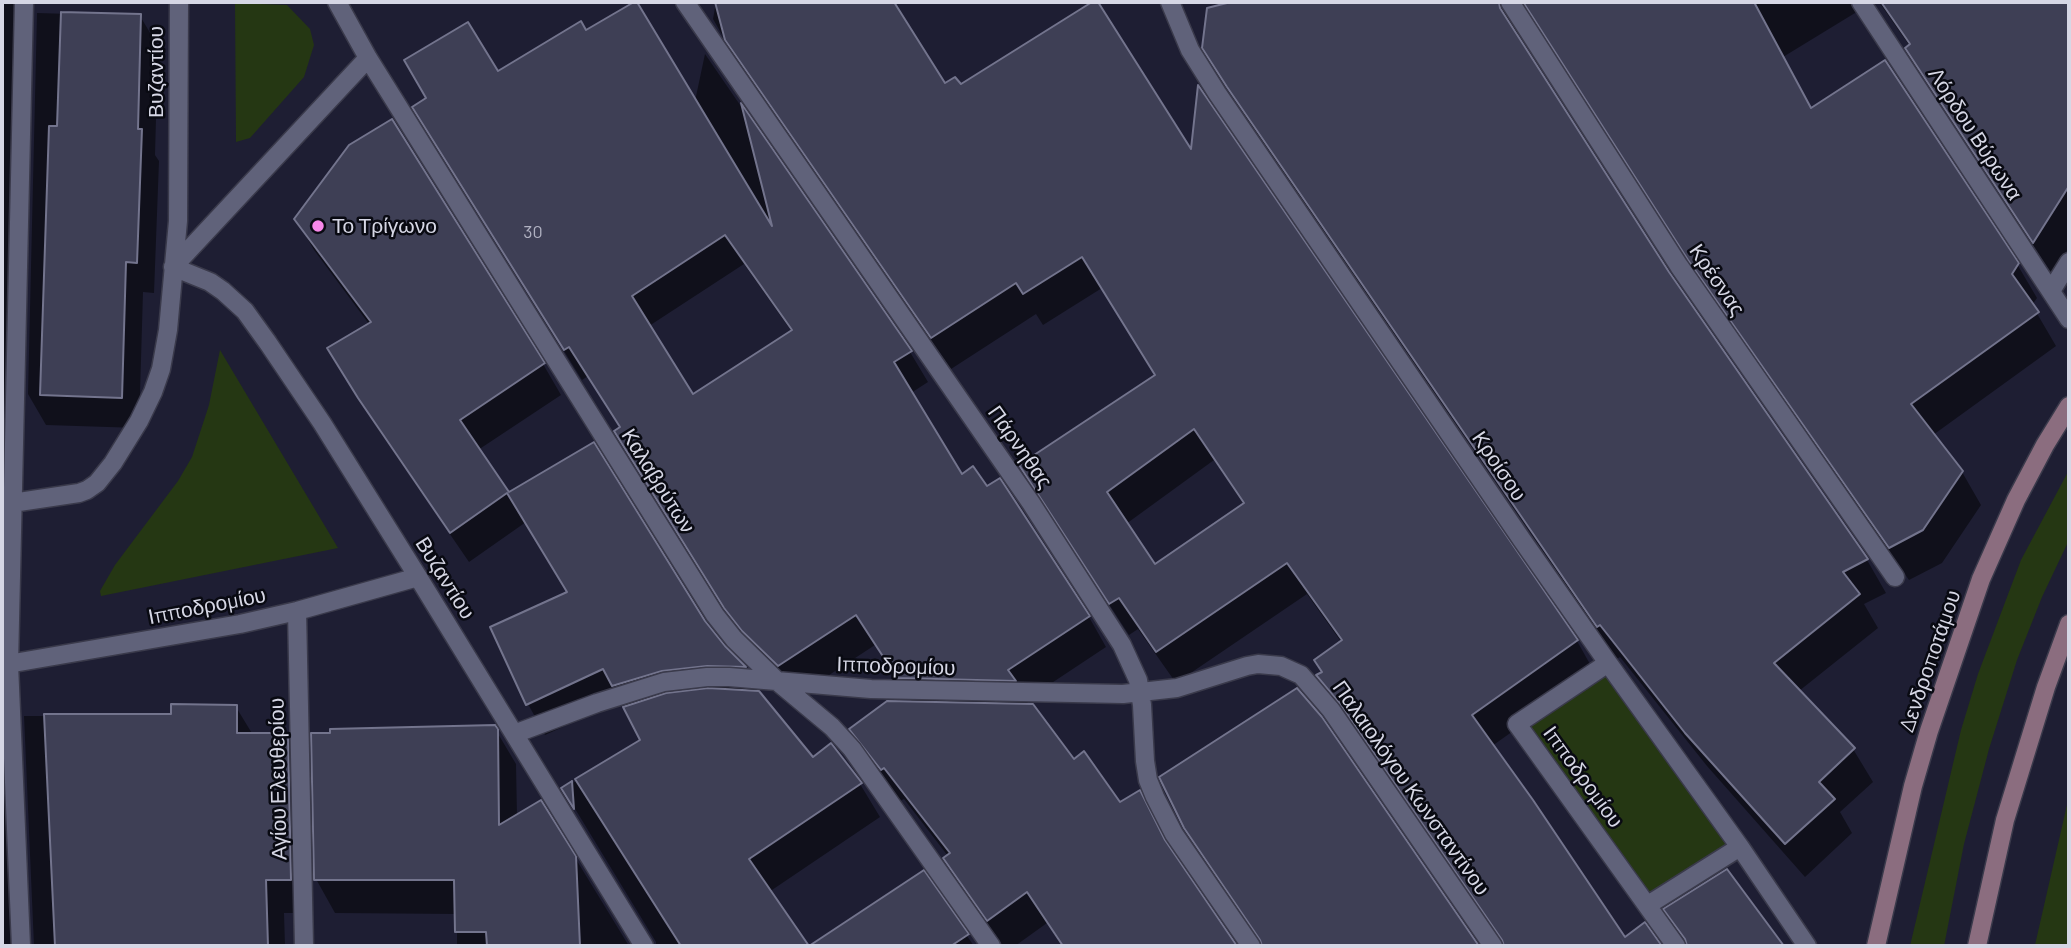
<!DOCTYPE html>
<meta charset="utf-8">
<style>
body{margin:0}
#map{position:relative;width:2071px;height:948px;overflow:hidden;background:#1e1e33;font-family:Barlow,sans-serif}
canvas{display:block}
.frame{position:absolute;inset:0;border:4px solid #d6d7e5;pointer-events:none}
</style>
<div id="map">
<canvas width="2071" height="948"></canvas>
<div class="frame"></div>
</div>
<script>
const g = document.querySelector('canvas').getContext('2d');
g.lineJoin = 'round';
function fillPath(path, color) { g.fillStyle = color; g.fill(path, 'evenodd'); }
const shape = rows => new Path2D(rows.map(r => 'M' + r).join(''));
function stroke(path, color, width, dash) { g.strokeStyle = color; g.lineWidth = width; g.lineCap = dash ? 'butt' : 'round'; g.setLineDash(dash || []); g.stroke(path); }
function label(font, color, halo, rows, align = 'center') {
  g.font = font + ' Barlow,sans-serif'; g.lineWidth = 5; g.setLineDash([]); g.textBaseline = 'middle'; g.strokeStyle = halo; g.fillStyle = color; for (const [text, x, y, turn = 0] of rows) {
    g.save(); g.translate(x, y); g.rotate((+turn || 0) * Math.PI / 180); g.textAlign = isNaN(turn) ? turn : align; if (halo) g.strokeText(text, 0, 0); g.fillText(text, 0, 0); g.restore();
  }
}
const green = shape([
 [235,3,287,5,310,29,314,45,304,77,250,138,236,142],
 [220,350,338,548,101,596,100,591,115,565,178,481,192,457,209,405],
 [2069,470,2069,540,2042,597,2017,660,1989,749,1964,844,1944,946,1910,946,1961,730,1978,674,2021,560],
 [1608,663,1740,847,1648,905,1517,724],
 [2069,796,2069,946,2035,946,2035,945]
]);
const shadow = shape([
 [2,2,23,2,21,424,2,423],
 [716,2,892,2,945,86,961,87,1095,2,1192,155,1200,90,1577,641,1595,673,1492,746,1624,939,1644,924,1660,946,1505,946,1361,736,1337,708,1319,676,1323,673,1342,643,1307,594,1176,683,1138,629,1129,635,1040,498,1021,466,1156,376,1102,288,1043,325,1036,314,951,369,732,52,713,19],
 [1214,460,1244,505,1154,566,1126,524],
 [1238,2,1270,2,1273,6,1287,2,1873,2,1783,57,1811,110,2017,264,2037,298,2032,305,2056,346,1933,435,1962,472,1981,505,1942,563,1909,580,1710,293,1541,29,1535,25,1529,24,1522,26,1518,31,1518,39,1668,273,1867,560,1886,593,1864,604,1878,628,1799,691,1853,749,1873,782,1840,812,1852,833,1805,877,1707,766,1620,657,1617,659,1248,120,1224,82,1209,10],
 [1879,2,2069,2,2069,248,2052,274,1926,81,1907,48,1909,45],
 [37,13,140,16,158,46,155,155,159,161,154,293,143,292,139,428,46,425,28,394],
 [586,33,695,101,705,54,910,352,928,382,911,393,961,476,986,489,999,480,1089,617,1106,647,1026,700,1029,705,1074,761,1120,805,1139,792,1173,856,1235,946,1062,946,1047,923,1015,946,1003,946,964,890,945,858,948,856,904,799,900,801,870,762,852,730,913,703,875,645,797,696,744,639,633,462,621,429,588,376,582,380,432,138,497,74],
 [744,264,792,332,692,396,649,326],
 [296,219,543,364,561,395,478,450,508,494,704,622,724,647,745,668,761,696,812,760,860,784,880,817,769,892,807,946,656,946,656,942,563,789,642,740,622,700,545,735,528,704,569,593,526,522,469,562,378,429,348,379,369,324,314,250],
 [698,664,735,665,739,669,698,667],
 [236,707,253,735,287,735,306,768,309,913,284,913,285,946,34,946,24,716,172,716],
 [1321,718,1477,946,1263,946,1205,861,1185,827],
 [2,722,18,750,26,946,2,946],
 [494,727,516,764,517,816,541,802,629,946,457,946,457,914,335,913,316,879],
 [923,873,974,946,812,946],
 [1666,909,1780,943,1782,946,1688,946]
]);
const building = shape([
 [634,2,637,2,772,226,741,103,912,351,894,362,962,474,973,466,987,486,1000,478,1090,616,1008,670,1016,681,897,678,856,615,778,666,742,631,724,608,614,431,620,427,569,347,564,350,412,107,426,98,404,60,468,22,498,71,581,21,586,30,634,2],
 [725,235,792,330,693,394,632,296,725,235],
 [715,2,894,2,945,83,955,77,961,84,1092,2,1098,2,1191,149,1198,85,1578,640,1472,715,1533,800,1625,937,1645,922,1662,946,1504,946,1502,940,1340,704,1316,675,1322,672,1314,660,1342,640,1287,563,1156,652,1119,598,1109,604,1019,465,1155,375,1082,257,1023,294,1016,283,931,338,725,40,715,2],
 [1194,429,1244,503,1155,564,1107,492,1194,429],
 [1231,2,1499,2,1500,8,1669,272,1868,559,1843,572,1860,594,1774,663,1855,748,1819,782,1835,799,1785,844,1685,733,1600,625,1597,627,1227,87,1202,48,1207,8,1231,2],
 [1523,2,1754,2,1811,108,1885,60,2019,263,2012,274,2039,312,1911,404,1963,471,1923,530,1889,548,1688,260,1523,2],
 [1881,2,2069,2,2069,186,2033,243,1905,48,1910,44,1881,2],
 [61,12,141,14,138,129,142,129,137,263,126,262,122,398,40,395,49,126,57,126,61,12],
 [392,119,545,363,460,420,509,492,594,442,705,621,725,646,746,667,707,666,662,671,612,686,603,669,526,705,490,627,567,592,507,493,450,533,358,398,327,348,371,322,294,219,349,145,392,119],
 [708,688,759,691,813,757,831,743,862,783,749,859,809,946,681,946,575,779,640,740,623,707,666,693,708,688],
 [1297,688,1322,717,1479,946,1262,946,1260,940,1184,828,1159,777,1297,688],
 [887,701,1033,704,1074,759,1084,751,1120,802,1140,790,1165,840,1237,946,1063,946,1027,892,987,921,943,858,950,853,884,768,881,770,849,729,887,701],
 [171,704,237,705,237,733,288,733,291,880,266,880,268,946,55,946,44,714,171,714,171,704],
 [495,725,498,729,499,825,541,800,576,856,580,946,487,946,486,932,455,932,454,880,314,880,311,733,330,733,330,729,495,725],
 [572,781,574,809,561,788,572,781],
 [1727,869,1784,946,1687,946,1685,939,1663,909,1727,869],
 [924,870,969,934,951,946,809,946,924,870]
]);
const minor = shape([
 [337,2,368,58,715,615,734,639,778,682,832,727,852,749,991,946],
 [685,2,1031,503,1122,645,1138,680,1142,705,1145,761,1148,780,1155,797,1174,834,1251,946],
 [1170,2,1190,50,1217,93,1522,540,1608,663,1740,847,1807,946],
 [1510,2,1679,266,1895,577],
 [1861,2,2069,319],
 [173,267,210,282,223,291,245,311,268,343,322,423,418,577,644,946],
 [173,267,368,58],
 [2051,291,2069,262],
 [12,503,79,493,87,490,97,483,113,463,139,421,153,392,161,369,168,330,178,221,179,2],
 [297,611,304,946],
 [1608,663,1517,724,1676,946],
 [2,665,240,624,297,611,418,577],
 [514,734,597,703,664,682,707,677,729,677,871,689,1123,694,1177,688,1247,666,1258,664,1281,666,1301,675,1331,710,1493,946],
 [1648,905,1740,847],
 [21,946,9,664,24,2]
]);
const secondary = shape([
 [1876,946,1913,786,1929,731,1981,579,2016,500,2045,445,2069,406],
 [1977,946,2005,820,2046,687,2069,624]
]);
const markers = [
 [318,226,7,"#f888ea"]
];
const numberNames = [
 ["30",533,232]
];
const streetNames = [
 ["Βυζαντίου",156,72,-90],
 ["Λόρδου Βύρωνα",1975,134,57],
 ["Κρέσνας",1717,280,56],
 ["Πάρνηθας",1020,447,55],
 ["Κροίσου",1499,466,56],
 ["Καλαβρύτων",658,481,58],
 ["Βυζαντίου",445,578,58],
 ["Ιπποδρομίου",207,606,-11],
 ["Δενδροποτάμου",1930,661,-71],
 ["Ιπποδρομίου",896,666,2],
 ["Ιπποδρομίου",1583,777,54],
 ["Αγίου Ελευθερίου",278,779,-91],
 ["Παλαιολόγου Κωνσταντίνου",1411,788,55]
];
const poiNames = [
 ["Το Τρίγωνο",332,226]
];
fillPath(green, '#253713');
fillPath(shadow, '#0007');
fillPath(building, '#3e3f55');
stroke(building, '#73748d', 2);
stroke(minor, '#3a3a4b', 21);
stroke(secondary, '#3a3a4b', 21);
stroke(minor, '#60627a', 18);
stroke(secondary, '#8b6d7f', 18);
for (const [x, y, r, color] of markers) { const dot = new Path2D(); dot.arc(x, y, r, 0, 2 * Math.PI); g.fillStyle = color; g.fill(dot); stroke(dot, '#090a12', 2.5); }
label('18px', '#b0b1c1', null, numberNames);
label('21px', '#d6d7e5', '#090a12', streetNames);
label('21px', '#d6d7e5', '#090a12', poiNames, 'left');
</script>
